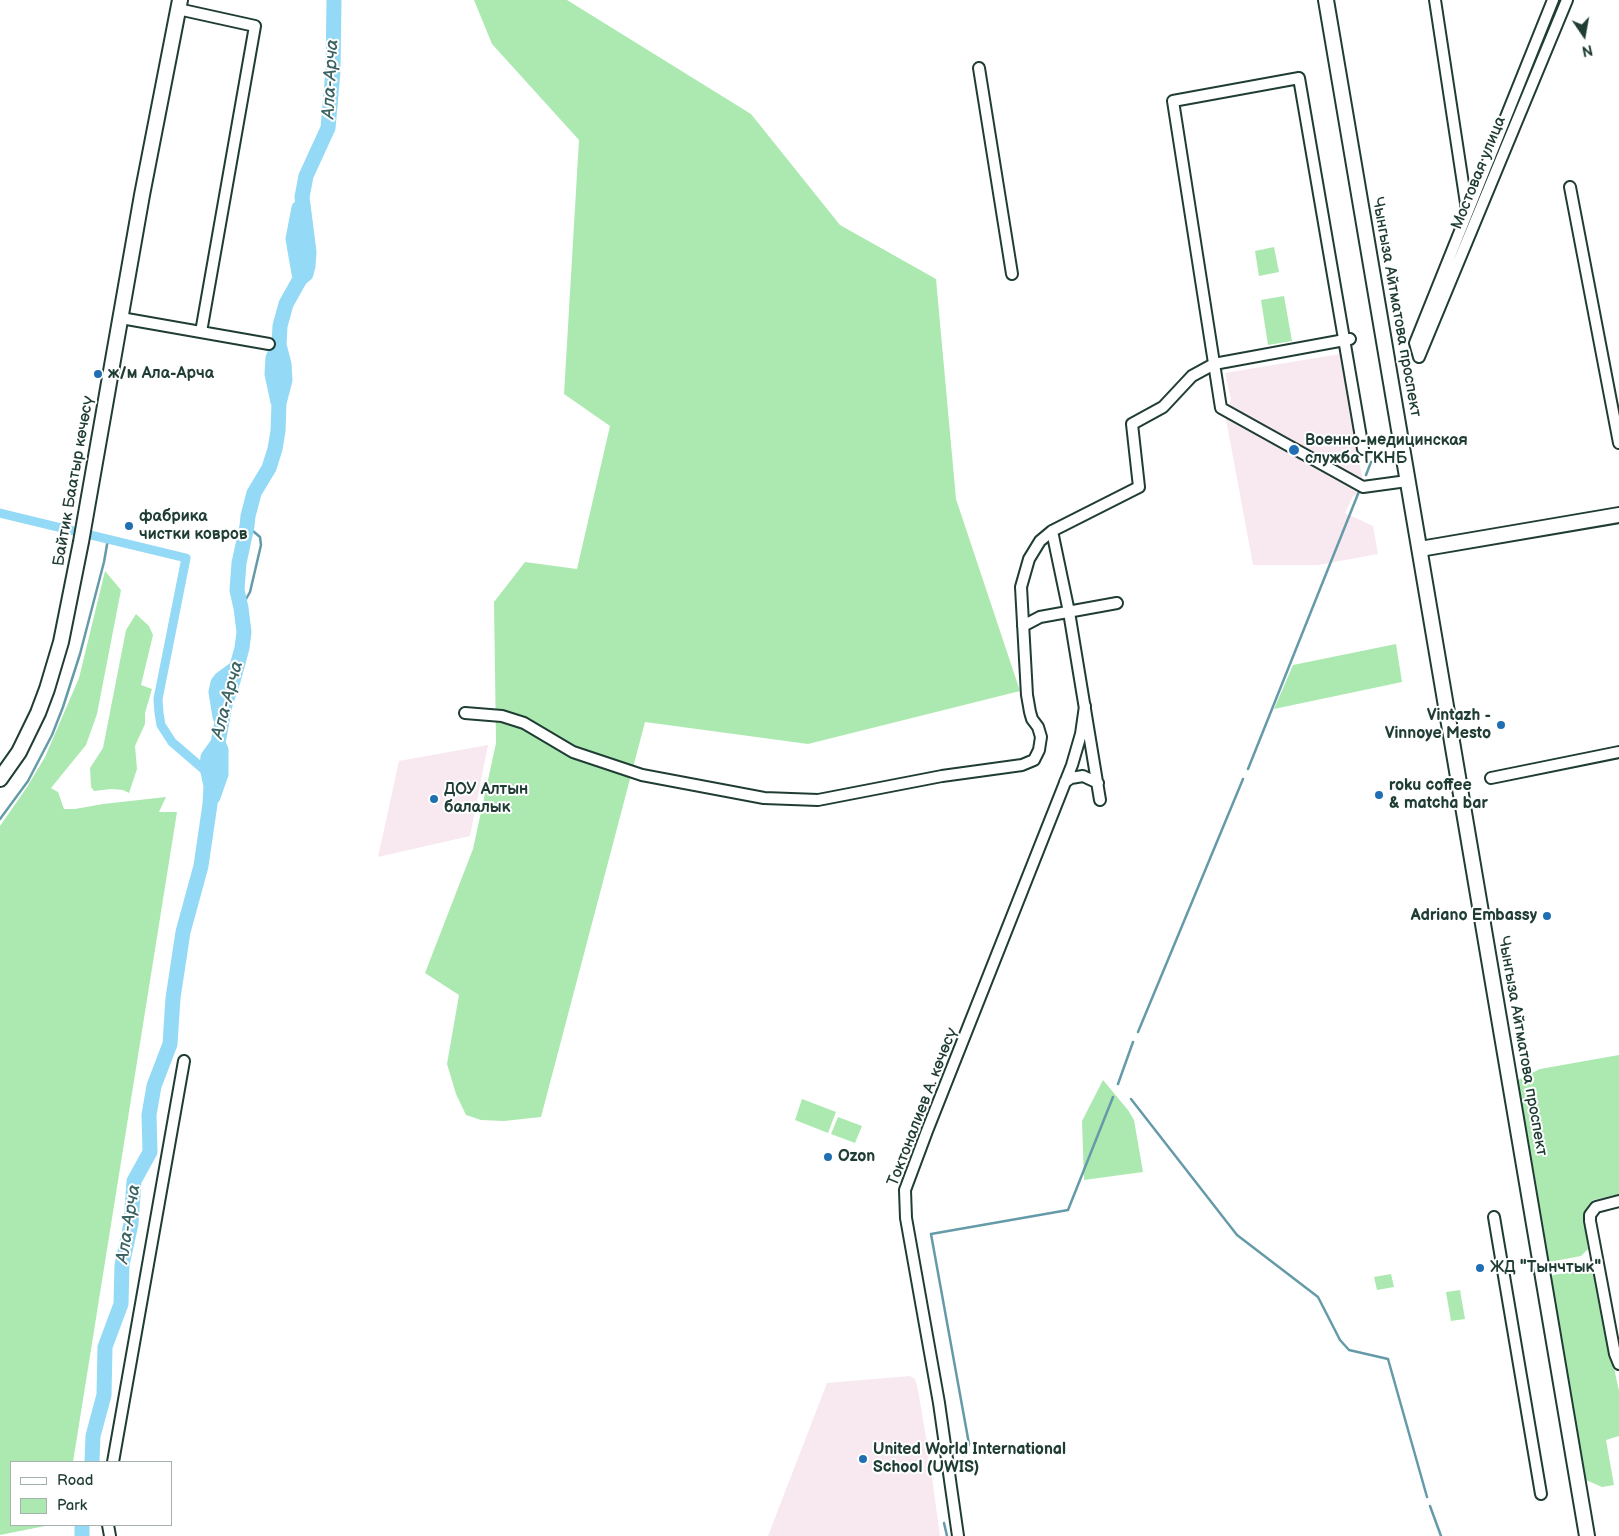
<!DOCTYPE html>
<meta charset="utf-8">
<style>
body{margin:0}
#map{position:relative;width:1619px;height:1536px;overflow:hidden;background:#fff;font-family:"Balsamiq Sans",sans-serif}
canvas{display:block}
.legend{position:absolute;left:10px;top:1461px;width:162px;height:65px;box-sizing:border-box;background:#fff;border:1px solid #a5b1ae;margin:0;padding:6px 9px;list-style:none;font-size:15px;color:#1f3d34}
.legend li{display:flex;align-items:center;gap:10px;height:25px}
.legend b{width:25px;border:1px solid #a5b1ae}
.north{position:absolute;left:1559px;top:10px;width:50px;height:50px;-webkit-text-stroke:4px #fff;paint-order:stroke;rotate:168deg;font-size:14px;font-weight:700;line-height:20px;text-align:center;color:#1f3d34}
.north::after{content:'';display:block;margin:auto;width:18px;height:22px;background:#1f3d34;clip-path:polygon(50% 0,100% 100%,50% 72%,0 100%)}
</style>
<div id="map">
<canvas width="1619" height="1536"></canvas>
<ul class="legend">
<li><b style="height:6px;background:#fff"></b>Road</li>
<li><b style="height:14px;background:#ace9b0"></b>Park</li>
</ul>
<div class="north">N</div>
</div>
<script>
const g = document.querySelector('canvas').getContext('2d');
g.lineJoin = 'round';
function fillPath(path, color) { g.fillStyle = color; g.fill(path, 'evenodd'); }
const shape = rows => new Path2D(rows.map(r => 'M' + r).join(''));
function stroke(path, color, width, dash) { g.strokeStyle = color; g.lineWidth = width; g.lineCap = dash ? 'butt' : 'round'; g.setLineDash(dash || []); g.stroke(path); }
function label(font, color, halo, rows, align = 'center') {
  g.font = font + ' "Balsamiq Sans",sans-serif'; g.lineWidth = 4; g.setLineDash([]); g.textBaseline = 'middle'; g.strokeStyle = halo; g.fillStyle = color; for (const [text, x, y, turn = 0] of rows) {
    g.save(); g.translate(x, y); g.rotate((+turn || 0) * Math.PI / 180); g.textAlign = isNaN(turn) ? turn : align; if (halo) g.strokeText(text, 0, 0); g.fillText(text, 0, 0); g.restore();
  }
}
const built = shape([
 [1340,354,1365,493,1353,496,1345,513,1373,526,1378,554,1318,565,1253,565,1226,419,1231,399,1225,373],
 [488,745,470,836,378,857,399,761],
 [910,1376,915,1379,918,1390,929,1455,927,1463,931,1470,940,1536,768,1536,827,1383]
]);
const green = shape([
 [474,0,567,0,751,114,840,225,936,279,956,499,1020,691,808,744,645,722,541,1117,504,1121,481,1120,466,1115,456,1094,447,1064,459,995,425,973,473,849,496,743,494,602,525,562,577,569,610,426,564,394,579,140,492,44],
 [1274,247,1279,272,1259,276,1255,251],
 [1284,296,1292,341,1268,345,1261,300],
 [105,571,121,590,97,714,86,745,51,788,58,792,64,809,75,809,103,804,166,797,159,812,177,812,73,1462,11,1462,11,1525,50,1525,0,1535,0,826,27,787,45,757,79,678],
 [136,614,149,626,153,635,141,685,152,689,145,713,145,724,135,746,137,769,129,793,123,790,111,789,94,791,91,787,90,768,103,748,126,630],
 [1396,644,1402,682,1274,709,1293,665],
 [1619,1055,1619,1194,1593,1200,1586,1209,1584,1222,1588,1249,1581,1256,1549,1262,1518,1080,1540,1069],
 [1103,1080,1128,1110,1134,1120,1143,1172,1084,1180,1082,1121],
 [802,1099,836,1112,828,1133,795,1120],
 [838,1117,862,1126,855,1143,831,1134],
 [1585,1270,1594,1274,1619,1391,1619,1436,1606,1440,1614,1485,1602,1487,1586,1480,1551,1278,1553,1275],
 [1391,1274,1394,1287,1377,1290,1374,1277],
 [1460,1290,1465,1319,1451,1321,1446,1292]
]);
const stream = shape([
 [1509,124,1559,0],
 [1366,475,1371,462],
 [241,608,250,592,261,545,260,537,247,526],
 [1248,769,1360,489],
 [0,819,28,781,52,735,63,707,80,654,104,562,108,539],
 [1138,1032,1243,779],
 [1118,1084,1133,1042],
 [1131,1099,1237,1235,1318,1297,1340,1340,1349,1350,1388,1359,1427,1497],
 [964,1455,969,1444,931,1234,1068,1210,1113,1097],
 [935,1463,936,1461],
 [1430,1506,1441,1536],
 [944,1523,947,1536]
]);
const canal = shape([
 [0,513,186,558,158,699,159,713,161,725,172,742,208,773]
]);
const river = shape([
 [299,208,293,239,300,279],
 [278,402,272,374,273,358,279,345],
 [220,717,216,692,218,683,221,679,236,668],
 [213,797,221,774,221,750,218,743],
 [92,1462,93,1436,104,1395,105,1347,121,1304,122,1265,131,1224,134,1181,150,1152,149,1115,154,1086,170,1044,173,998,183,932,201,866,210,804,211,786,207,767,208,757,218,743,225,705,233,681,242,648,244,632,241,608,237,590,239,563,247,526,248,516,254,493,269,468,275,449,278,431,279,403,285,380,284,364,279,345,280,326,286,304,300,279,306,274,308,266,309,252,302,197,306,176,328,128,333,71,334,0],
 [82,1536,82,1525]
]);
const street = shape([
 [1435,0,1467,210],
 [178,9,255,26,201,332],
 [979,68,1012,274],
 [1570,187,1619,443],
 [121,318,269,344],
 [1419,357,1567,0],
 [1419,357,1415,343,1553,0],
 [1363,449,1299,78,1173,101,1221,408,1363,487,1407,481],
 [1052,531,1069,612,1100,800],
 [1023,626,1040,617,1117,603],
 [465,713,502,716,524,723,573,752,642,775,764,798,818,800,942,776,1022,765,1034,760,1039,750,1041,737,1038,727,1032,719,1030,712,1027,695,1021,587,1029,559,1040,541,1052,531,1139,487,1132,424,1163,407,1192,376,1214,364,1350,339],
 [1491,778,1619,752],
 [1065,782,1071,778,1083,776,1098,783],
 [1619,1201,1596,1207,1590,1215,1590,1221,1615,1354,1619,1364],
 [1494,1217,1541,1494],
 [113,1462,184,1061],
 [108,1525,110,1536],
 [958,1536,939,1403,906,1218,905,1190,927,1131,1072,765,1081,734,1085,706]
]);
const secondary = shape([
 [1326,0,1587,1536],
 [1420,549,1619,515],
 [0,779,19,752,38,713,47,689,61,642,81,542,142,195,180,0]
]);
const markers = [
 [98,374,5,"#1f6fb2"],
 [1294,450,6,"#1f6fb2"],
 [129,526,5,"#1f6fb2"],
 [1501,725,5,"#1f6fb2"],
 [1379,795,5,"#1f6fb2"],
 [434,799,5,"#1f6fb2"],
 [1547,916,5,"#1f6fb2"],
 [828,1157,5,"#1f6fb2"],
 [1480,1268,5,"#1f6fb2"],
 [863,1459,5,"#1f6fb2"]
];
const streetNames = [
 ["Мостовая улица",1479,173,-68],
 ["Чынгыза Айтматова проспект",1396,307,80],
 ["Байтик Баатыр көчөсү",74,481,-80],
 ["Чынгыза Айтматова проспект",1522,1046,80],
 ["Токтоналиев А. көчөсү",923,1107,-69]
];
const poiNames = [
 ["ж/м Ала-Арча",108,374],
 ["Военно-медицинская",1305,441],
 ["служба ГКНБ",1305,459],
 ["фабрика",139,517],
 ["чистки ковров",139,535],
 ["Vintazh -",1491,716,"right"],
 ["Vinnoye Mesto",1491,734,"right"],
 ["roku coffee",1389,786],
 ["& matcha bar",1389,804],
 ["ДОУ Алтын",444,790],
 ["балалык",444,808],
 ["Adriano Embassy",1537,916,"right"],
 ["Ozon",838,1157],
 ["ЖД \"Тынчтык\"",1490,1268],
 ["United World International",873,1450],
 ["School (UWIS)",873,1468]
];
const waterNames = [
 ["Ала-Арча",331,79,-87],
 ["Ала-Арча",228,700,-75],
 ["Ала-Арча",129,1224,-81]
];
fillPath(built, '#f8e8f0');
fillPath(green, '#ace9b0');
stroke(stream, '#659ba8', 2.5);
stroke(canal, '#94d9f6', 9);
stroke(river, '#94d9f6', 15);
stroke(street, '#1f3d34', 14);
stroke(secondary, '#1f3d34', 18);
stroke(street, '#fff', 10);
stroke(secondary, '#fff', 14);
for (const [x, y, r, color] of markers) { const dot = new Path2D(); dot.arc(x, y, r, 0, 2 * Math.PI); g.fillStyle = color; g.fill(dot); stroke(dot, '#fff', 2); }
label('16px', '#1f3d34', '#fff', streetNames);
label('bold 16px', '#1f3d34', '#fff', poiNames, 'left');
label('italic 18px', '#3c6464', '#fff', waterNames);
</script>
